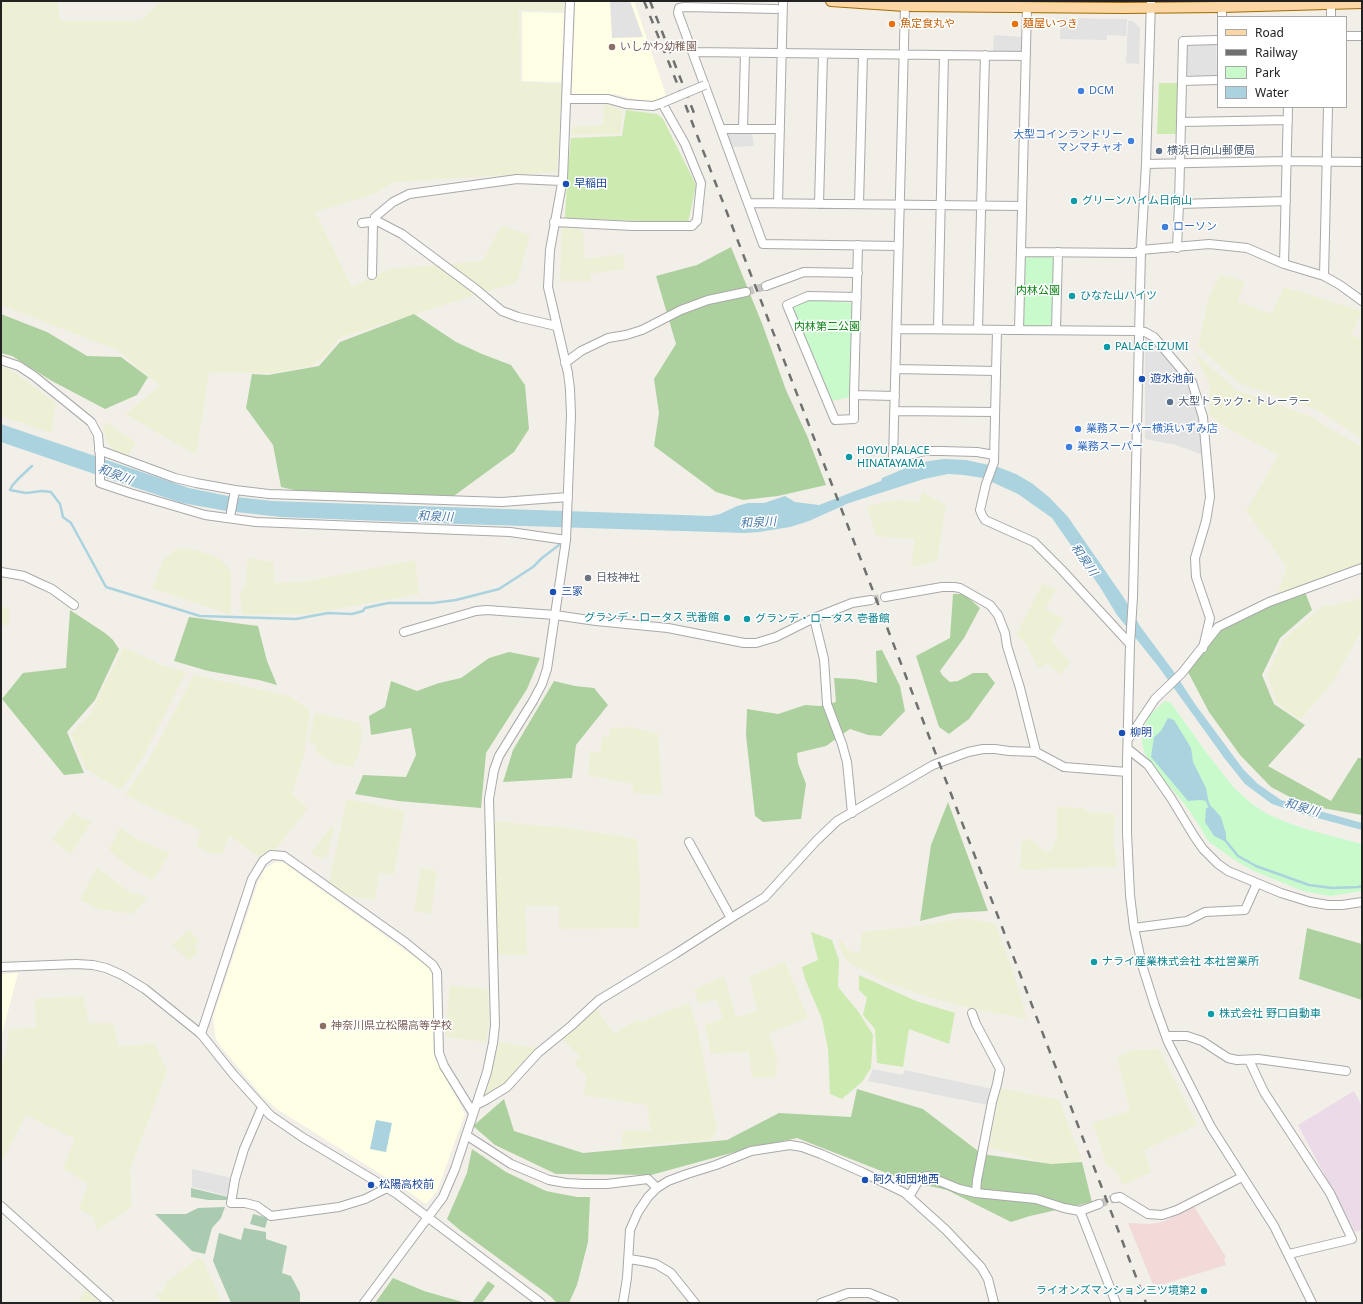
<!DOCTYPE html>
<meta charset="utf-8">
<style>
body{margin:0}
#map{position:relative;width:1363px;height:1304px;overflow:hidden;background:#f2efe9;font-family:"Noto Sans",sans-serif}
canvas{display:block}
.frame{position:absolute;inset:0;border:2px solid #222;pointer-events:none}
.legend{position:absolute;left:1217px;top:16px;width:130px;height:92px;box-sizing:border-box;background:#fff;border:1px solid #a7a7a7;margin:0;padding:5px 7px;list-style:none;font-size:12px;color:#222}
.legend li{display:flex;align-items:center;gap:8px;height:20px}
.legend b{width:20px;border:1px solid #a7a7a7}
</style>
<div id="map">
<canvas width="1363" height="1304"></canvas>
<div class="frame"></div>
<ul class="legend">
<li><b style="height:5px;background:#fcd6a4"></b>Road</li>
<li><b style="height:5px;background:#707070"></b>Railway</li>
<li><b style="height:11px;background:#c8facc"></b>Park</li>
<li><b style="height:11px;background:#aad3df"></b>Water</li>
</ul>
</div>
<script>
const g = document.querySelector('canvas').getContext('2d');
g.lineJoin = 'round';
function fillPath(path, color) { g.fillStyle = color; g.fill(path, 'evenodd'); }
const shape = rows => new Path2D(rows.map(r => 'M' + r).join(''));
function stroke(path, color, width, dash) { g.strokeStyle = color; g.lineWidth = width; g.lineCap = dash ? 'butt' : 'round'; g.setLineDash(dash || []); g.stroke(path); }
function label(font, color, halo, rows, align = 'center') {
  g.font = font + ' "Noto Sans","Noto Sans JP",sans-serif'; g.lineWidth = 3; g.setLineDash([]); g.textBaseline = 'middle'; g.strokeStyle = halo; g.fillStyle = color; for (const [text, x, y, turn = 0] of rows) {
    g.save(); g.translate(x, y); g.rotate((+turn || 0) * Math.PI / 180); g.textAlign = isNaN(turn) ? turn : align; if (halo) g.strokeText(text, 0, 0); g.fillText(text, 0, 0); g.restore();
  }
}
const commercial = shape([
 [1193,1205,1226,1257,1224,1258,1226,1265,1154,1287,1128,1223,1149,1224,1157,1223,1165,1221]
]);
const industrial = shape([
 [1354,1091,1362,1106,1362,1230,1355,1232,1298,1125]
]);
const education = shape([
 [575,1,634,1,666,95,652,102,629,98,614,94,572,95],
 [522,12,564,13,561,82,522,81],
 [276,862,284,863,430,968,433,975,433,1048,435,1058,465,1114,437,1191,428,1202,426,1204,409,1192,277,1109,261,1095,218,1043,215,1036,213,1017,258,882,265,869],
 [18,973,1,1038,1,974]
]);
const farmland = shape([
 [1,1,58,1,60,21,141,21,158,3,178,1,564,1,564,11,519,10,520,82,562,84,557,172,395,182,374,194,315,212,352,287,389,269,483,261,501,226,530,235,517,282,339,338,327,355,311,366,272,373,209,372,196,455,125,414,160,386,117,350,1,305],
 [604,104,623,110,620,134,571,135,572,127,603,125],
 [562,227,583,230,585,259,623,254,625,269,590,274,591,281,560,281],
 [1220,275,1245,281,1237,301,1272,314,1284,287,1362,311,1351,335,1362,339,1362,439,1318,410,1240,384,1198,346,1209,297],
 [1194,352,1236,390,1309,416,1362,447,1362,564,1276,598,1287,567,1246,511,1279,455,1229,429,1209,415,1210,386],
 [1,367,8,368,56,403,51,433,1,416],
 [106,422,136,443,127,458,116,452,107,443,103,429],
 [922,492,946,505,937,561,911,567,915,539,876,536,867,506,895,500,920,502],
 [178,548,198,550,221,560,231,571,231,615,152,588,164,559],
 [248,558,273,562,275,583,304,582,415,560,419,594,308,614,242,615,240,592,245,587],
 [1043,583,1056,590,1045,609,1064,619,1051,640,1070,662,1060,675,1048,663,1039,669,1025,643,1016,635],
 [1362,598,1362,630,1334,680,1300,720,1277,703,1267,675,1284,639,1323,606,1331,606],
 [1,607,9,607,9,626,1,625],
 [124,647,163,666,186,672,143,757,121,790,86,769,71,733,90,715,100,693],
 [194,675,289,696,310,710,304,755,292,794,308,808,276,849,261,859,229,835,223,853,214,854,196,846,201,830,125,795,147,763],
 [315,713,360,723,362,733,360,751,353,767,333,763,315,751,317,744,309,742],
 [629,727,658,734,662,795,633,793,633,784,588,775,590,751,600,753,603,735,609,738,610,728],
 [347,799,405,811,394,874,379,873,375,900,349,896,329,883],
 [1057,807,1085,808,1086,812,1115,814,1113,843,1118,867,1059,868,1020,870,1022,839,1032,840,1045,852,1051,850,1057,837],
 [73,812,82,818,92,821,70,855,52,840],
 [493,821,575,829,637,839,640,884,639,928,559,929,559,906,525,906,527,955,497,955],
 [331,827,334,828,327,858,324,856,322,859,311,853],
 [120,828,138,840,170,853,153,880,126,865,109,850],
 [97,867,129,892,148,897,133,914,99,909,80,900],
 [421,868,437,871,431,914,414,911],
 [965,918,995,924,1013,972,1027,1019,970,1008,929,997,886,982,855,966,847,961,840,949,839,939,850,951,860,953,862,932,912,927],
 [189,930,199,941,194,946,198,952,189,961,172,945],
 [785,962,808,1018,769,1033,777,1057,776,1077,752,1077,749,1051,711,1054,705,1025,723,1018,716,999,699,1004,694,990,724,976,736,1017,758,1011,749,977],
 [450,985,458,987,488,989,489,1022,486,1042,445,1037],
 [83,996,89,1023,113,1023,118,1047,154,1043,167,1071,130,1169,132,1206,97,1231,94,1217,79,1209,88,1184,63,1168,75,1139,26,1115,1,1163,1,1066,6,1052,9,1029,36,1028,35,999],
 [689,1003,698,1031,717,1130,711,1139,689,1143,687,1141,622,1148,623,1131,651,1131,647,1105,583,1095,587,1077,574,1064,580,1056,562,1039,597,1009,614,1034,638,1019,640,1022],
 [499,1042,538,1048,507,1082,483,1099],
 [1159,1049,1197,1125,1144,1150,1151,1172,1123,1185,1115,1170,1106,1165,1098,1137,1092,1123,1130,1111,1117,1057,1134,1050],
 [1000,1088,1059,1100,1082,1160,1059,1167,989,1147],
 [199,1258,203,1260,222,1303,163,1303,156,1295,163,1291,166,1282],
 [86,1289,101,1303,78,1303]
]);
const grass = shape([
 [1159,83,1178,83,1177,134,1157,134],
 [626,110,657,114,663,119,696,185,688,223,565,218,568,167,571,138,622,136],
 [811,932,832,940,839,960,838,987,858,1011,873,1035,871,1068,862,1082,842,1099,830,1094,828,1049,822,1019,805,979,802,967,818,960],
 [859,975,916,1001,955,1013,949,1044,909,1029,903,1067,877,1063,875,1029,863,1015,867,998,859,990]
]);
const forest = shape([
 [731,247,763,326,786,390,808,438,826,485,778,496,743,500,716,492,654,446,659,413,654,379,676,344,656,276,697,265],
 [1,314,47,332,87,356,121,357,148,377,137,395,105,409,52,381,12,356,1,353],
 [414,314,456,342,482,354,511,365,525,385,529,429,514,452,451,498,328,498,281,487,273,445,246,408,252,374,268,375,319,366,340,342],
 [1305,592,1312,610,1280,638,1262,675,1274,704,1305,725,1268,766,1331,801,1358,758,1362,758,1362,815,1305,805,1271,787,1240,755,1209,712,1188,672,1216,632,1255,612],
 [953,594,964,594,980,608,964,638,940,671,942,675,950,682,958,681,973,673,987,673,995,683,969,719,949,734,939,727,916,656,950,638],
 [70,610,105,633,113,640,119,649,95,700,67,732,84,773,64,775,2,699,23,673,66,668],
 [189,617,258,626,267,661,277,685,259,680,208,671,174,661],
 [882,650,900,686,905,711,881,736,868,735,850,729,826,746,797,753,798,763,806,784,801,819,763,822,755,816,746,735,747,709,778,714,805,705,820,706,836,702,834,678,855,679,877,683,876,651],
 [509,652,540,658,527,689,486,753,481,808,398,801,355,794,363,775,406,777,416,755,411,728,371,735,369,716,385,707,391,681,417,691,439,683,461,678,489,658],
 [554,681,575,686,594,688,608,705,576,745,572,778,503,782,513,750],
 [948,802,988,911,953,913,920,921,931,845],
 [1307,928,1362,944,1362,1000,1299,979],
 [857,1089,923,1109,982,1154,1051,1164,1082,1162,1092,1202,1030,1216,1011,1222,947,1190,907,1181,797,1138,735,1152,651,1175,556,1174,495,1145,473,1126,504,1099,514,1131,583,1153,727,1140,779,1113,851,1117],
 [472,1149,506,1172,546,1191,577,1197,590,1197,588,1242,577,1285,569,1303,557,1303,550,1296,461,1231,447,1219,467,1173],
 [393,1278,424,1291,466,1303,375,1303],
 [488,1281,495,1286,482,1303,472,1303]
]);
const cemetery = shape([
 [191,1188,228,1197,228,1200,208,1200,191,1197],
 [225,1207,221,1218,212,1228,205,1254,192,1251,155,1214,186,1214,198,1208],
 [253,1214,268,1218,265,1228,250,1224],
 [244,1228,266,1232,266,1239,287,1246,282,1273,291,1276,300,1293,300,1303,231,1303,213,1261,219,1233,241,1240]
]);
const park = shape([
 [1023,255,1054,255,1052,327,1023,327],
 [807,301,828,301,853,303,851,397,831,401,792,307],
 [1165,701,1171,703,1206,752,1234,788,1252,804,1267,814,1286,822,1305,829,1362,844,1362,891,1330,896,1303,891,1254,871,1233,859,1208,841,1199,825,1186,806,1150,763,1144,752,1142,742,1142,731,1150,715]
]);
const parking = shape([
 [610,1,630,1,643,37,612,38],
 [1060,18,1127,19,1126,36,1107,35,1107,40,1060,39],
 [1128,21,1133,21,1140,28,1139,64,1126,63],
 [994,35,1022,37,1023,49,1020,52,993,51],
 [1216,44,1217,75,1189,76,1186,74,1187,48,1189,45],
 [729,132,752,133,754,146,732,147,727,135],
 [1145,333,1172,365,1190,389,1199,415,1203,455,1176,445,1145,439],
 [873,1069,903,1075,905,1070,992,1089,988,1105,868,1081],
 [192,1169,227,1177,231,1179,229,1186,228,1196,192,1187]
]);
const water = shape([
 [1,424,189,488,228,496,272,501,711,516,720,514,737,506,748,503,764,503,785,496,795,502,819,505,881,481,882,478,913,465,929,461,944,459,966,460,998,467,1016,474,1033,484,1050,498,1068,517,1124,598,1140,626,1174,672,1195,704,1243,769,1258,784,1281,800,1362,823,1362,830,1299,813,1272,804,1245,784,1225,759,1158,666,1117,615,1100,587,1052,518,1018,494,983,478,964,475,948,474,924,479,849,503,809,521,790,527,759,532,744,533,460,524,281,517,227,511,182,503,109,479,1,442],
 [1168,718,1174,720,1191,748,1193,762,1206,788,1209,804,1207,801,1200,800,1188,801,1151,757,1154,737,1161,731],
 [1212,807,1221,817,1226,834,1226,842,1214,836,1205,822,1206,808],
 [376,1120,392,1123,386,1152,370,1149]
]);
const stream = shape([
 [32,466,18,479,12,486,10,490,26,493,42,491,51,492,60,504,63,517,71,523,106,587,200,616,296,619,328,613,352,614,363,611,365,608,388,603,433,603,456,600,499,589,533,567,542,558,559,545],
 [1207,801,1211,810],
 [1225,840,1238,856,1256,866,1309,885,1332,888,1358,887,1362,886]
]);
const minorTunnel = shape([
 [746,292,766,286],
 [871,600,885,597],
 [1099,1204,1115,1198]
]);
const minor = shape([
 [1151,1,1146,164,1141,250,1133,597,1130,644,1127,761,1127,833,1130,895,1134,928,1142,965,1155,1006,1168,1042,1211,1127,1274,1226,1312,1303],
 [905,6,893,459,925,451,941,451,977,452,994,455],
 [776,9,684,7,679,8,678,13,763,244,899,246],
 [1222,17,1222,1],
 [1331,17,1331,1],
 [1346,36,1362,36],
 [693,52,1026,56],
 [1182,81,1218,80],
 [1181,122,1288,120],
 [721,129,780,129],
 [743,129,745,53],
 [1146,164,1287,161,1362,162],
 [749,203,1022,206],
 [778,203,783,1],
 [819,204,823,54],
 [859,204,863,54],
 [1179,204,1286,201],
 [554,222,633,226,692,226,697,221,701,183,685,144,662,103,653,106,626,104,608,99,566,99],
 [362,223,377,221],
 [858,245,854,395,895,396],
 [1177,248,1179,204,1183,41,1218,40],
 [1021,252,1135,253,1141,250,1209,244,1247,248,1284,264,1324,276,1340,285,1362,301],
 [1284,264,1288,107],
 [372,275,373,222],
 [1324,276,1328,107],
 [766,286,804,272,858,273],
 [556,326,518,317,502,311,477,290,402,234,377,221,375,217,393,202,409,194,517,179,562,181],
 [897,329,1139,331,1145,332,1154,337,1192,382,1203,417,1210,497,1206,521,1195,558,1196,577,1210,618,1203,648],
 [938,329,944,55],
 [978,329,985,55],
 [997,330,994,462,986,484,980,510,982,515,985,520,1034,542,1061,569,1130,644],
 [1019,330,1027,7],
 [1056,330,1058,252],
 [1,360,19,366,34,376,91,422,98,435,100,457,100,483,130,493,205,515,256,522,510,532,566,540],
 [565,363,581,351,608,338,626,335,642,330,681,310,708,300,746,292],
 [896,369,996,371],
 [854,395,854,419,835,420,787,305,808,296,857,297],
 [895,411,995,412],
 [99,450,175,478,196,483,235,490,269,494,502,502,568,497],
 [231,512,235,490],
 [1,572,24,576,41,584,52,589,74,605],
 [885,597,942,587,954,587,960,588,990,605,998,615,1005,633,1007,646,1020,688,1036,752],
 [814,618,824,659,827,704,842,744,847,762,852,813],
 [404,632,476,611,487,610,555,615,596,621,668,628,744,643,756,643,776,637,814,618,852,603,871,600],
 [1129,738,1155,699,1182,673,1218,627,1269,602,1362,568],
 [1128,749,1148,765,1171,798,1194,836,1203,849,1218,864,1228,871,1281,893,1310,902,1328,905,1342,905,1362,902],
 [689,842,731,918],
 [1134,928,1187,921,1205,912,1245,910,1257,883],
 [1,967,76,964,93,965,106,968,122,975,145,989,201,1034,233,1074,270,1115,302,1137,397,1194,541,1303],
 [972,1013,976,1024,1000,1069,997,1084,992,1102,977,1180,976,1193],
 [201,1034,252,879,263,861,271,855,284,856,405,942,433,965,437,972,439,1053,444,1066,473,1113],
 [1166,1036,1187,1036,1202,1041,1228,1058,1237,1060,1258,1059,1346,1071],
 [1249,1060,1264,1092,1330,1193,1352,1239,1289,1254],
 [476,1105,486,1100,507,1087,538,1053,571,1026,599,1000,675,954,731,918,765,897,817,840,837,821,933,765,968,752,983,749,995,749,1009,751,1036,752,1064,767,1127,772],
 [262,1107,244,1149,235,1179,231,1203,245,1203,257,1206,271,1216,339,1207,365,1199,387,1188],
 [466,1135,511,1164,549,1180,566,1183,584,1184,607,1184,648,1179,657,1188],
 [909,1197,920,1178,927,1176,959,1189,976,1193,1036,1199,1064,1208,1080,1211,1116,1303],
 [1115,1198,1120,1197,1148,1214,1162,1215,1177,1210,1242,1177],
 [1,1206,109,1303],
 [1080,1211,1099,1204],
 [629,1259,642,1261,656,1264,671,1273,695,1303],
 [364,1303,443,1197,455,1169,487,1072,493,1043,495,1025,489,799,494,770,499,756,533,701,542,684,547,669,566,540,571,415,570,389,568,373,548,287,550,250,563,178,570,1],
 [623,1303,627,1278,630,1230,638,1212,648,1197,657,1188,668,1181,687,1174,716,1165,751,1151,790,1145,802,1147,821,1154,864,1173,905,1193,946,1230,981,1267,988,1279,994,1303],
 [821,1303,848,1293,869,1293,894,1303]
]);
const major = shape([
 [831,1,905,6,1123,8,1222,7,1362,3]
]);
const rail = shape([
 [644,1,675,78,917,705,1146,1303],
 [650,1,694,113]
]);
const minorBridge = shape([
 [662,103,705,85]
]);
const markers = [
 [892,24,4,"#e8710a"],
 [1015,24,4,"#e8710a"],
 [612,47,4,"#8d6e63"],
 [1081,91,4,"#3f7fe0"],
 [1131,141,4,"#3f7fe0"],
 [1159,151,4,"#5c6f8a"],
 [566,184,4,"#1a4fb4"],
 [1074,201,4,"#0f9aa8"],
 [1165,227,4,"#3f7fe0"],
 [1072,296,4,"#0f9aa8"],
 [1107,347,4,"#0f9aa8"],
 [1142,379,4,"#1a4fb4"],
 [1170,402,4,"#5c6f8a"],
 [1078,429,4,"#3f7fe0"],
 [1069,447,4,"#3f7fe0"],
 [849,457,4,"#0f9aa8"],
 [588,578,4,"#6b7280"],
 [553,592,4,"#1a4fb4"],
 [727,618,4,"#0f9aa8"],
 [747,619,4,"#0f9aa8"],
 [1122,733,4,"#1a4fb4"],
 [1094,962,4,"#0f9aa8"],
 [1211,1014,4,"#0f9aa8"],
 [323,1026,4,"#8d6e63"],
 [865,1180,4,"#1a4fb4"],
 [371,1185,4,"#1a4fb4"],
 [1204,1291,4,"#0f9aa8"]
];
const foodNames = [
 ["魚定食丸や",900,24],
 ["麺屋いつき",1023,24]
];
const educationNames = [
 ["いしかわ幼稚園",620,47],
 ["神奈川県立松陽高等学校",331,1026]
];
const shopNames = [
 ["DCM",1089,91],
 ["大型コインランドリー",1123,135,"right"],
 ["マンマチャオ",1123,148,"right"],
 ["ローソン",1173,227],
 ["業務スーパー横浜いずみ店",1086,429],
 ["業務スーパー",1077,447]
];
const serviceNames = [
 ["横浜日向山郵便局",1167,151],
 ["大型トラック・トレーラー",1178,402]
];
const transitNames = [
 ["早稲田",574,184],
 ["遊水池前",1150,379],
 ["三家",561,592],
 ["柳明",1130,733],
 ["阿久和団地西",873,1180],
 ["松陽高校前",379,1185]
];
const cultureNames = [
 ["グリーンハイム日向山",1082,201],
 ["ひなた山ハイツ",1080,296],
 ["PALACE IZUMI",1115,347],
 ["HOYU PALACE",857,451],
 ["HINATAYAMA",857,464],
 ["グランデ・ロータス 弐番館",719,618,"right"],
 ["グランデ・ロータス 壱番館",755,619],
 ["ナライ産業株式会社 本社営業所",1102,962],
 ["株式会社 野口自動車",1219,1014],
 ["ライオンズマンション三ツ境第2",1196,1291,"right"]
];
const parkNames = [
 ["内林公園",1038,291],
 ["内林第二公園",827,327]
];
const worshipNames = [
 ["日枝神社",596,578]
];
const waterNames = [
 ["和泉川",115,475,21],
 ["和泉川",435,517,2],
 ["和泉川",758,523,-3],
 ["和泉川",1084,560,55],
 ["和泉川",1302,808,16]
];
fillPath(commercial, '#f2dad9');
fillPath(industrial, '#ebdbe8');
fillPath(education, '#ffffe5');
fillPath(farmland, '#eef0d5');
fillPath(grass, '#cdebb0');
fillPath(forest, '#add19e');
fillPath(cemetery, '#aacbaf');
fillPath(park, '#c8facc');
fillPath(parking, '#e2e2e2');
fillPath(water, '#aad3df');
stroke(stream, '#aad3df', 2.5);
stroke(minorTunnel, '#c8c6c1', 8, [8, 4]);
stroke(minor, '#a9a9a9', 10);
stroke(major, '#a06b00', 12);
stroke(minor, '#fff', 8);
stroke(major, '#fcd6a4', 10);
stroke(rail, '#707070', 2.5, [8, 8]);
stroke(minorBridge, '#a9a9a9', 10, []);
stroke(minorBridge, '#fff', 8);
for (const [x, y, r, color] of markers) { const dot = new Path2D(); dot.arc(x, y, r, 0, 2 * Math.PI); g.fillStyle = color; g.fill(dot); stroke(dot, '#fff', 1.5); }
label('11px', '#c56008', '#fff', foodNames, 'left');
label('11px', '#785e54', '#fff', educationNames, 'left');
label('11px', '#366cbe', '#fff', shopNames, 'left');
label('11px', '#4e5e75', '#fff', serviceNames, 'left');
label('11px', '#164399', '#fff', transitNames, 'left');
label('11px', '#0d838f', '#fff', cultureNames, 'left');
label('11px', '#0c8416', '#fff', parkNames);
label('11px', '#5b616d', '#fff', worshipNames, 'left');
label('italic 12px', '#4a7aab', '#fff', waterNames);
</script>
